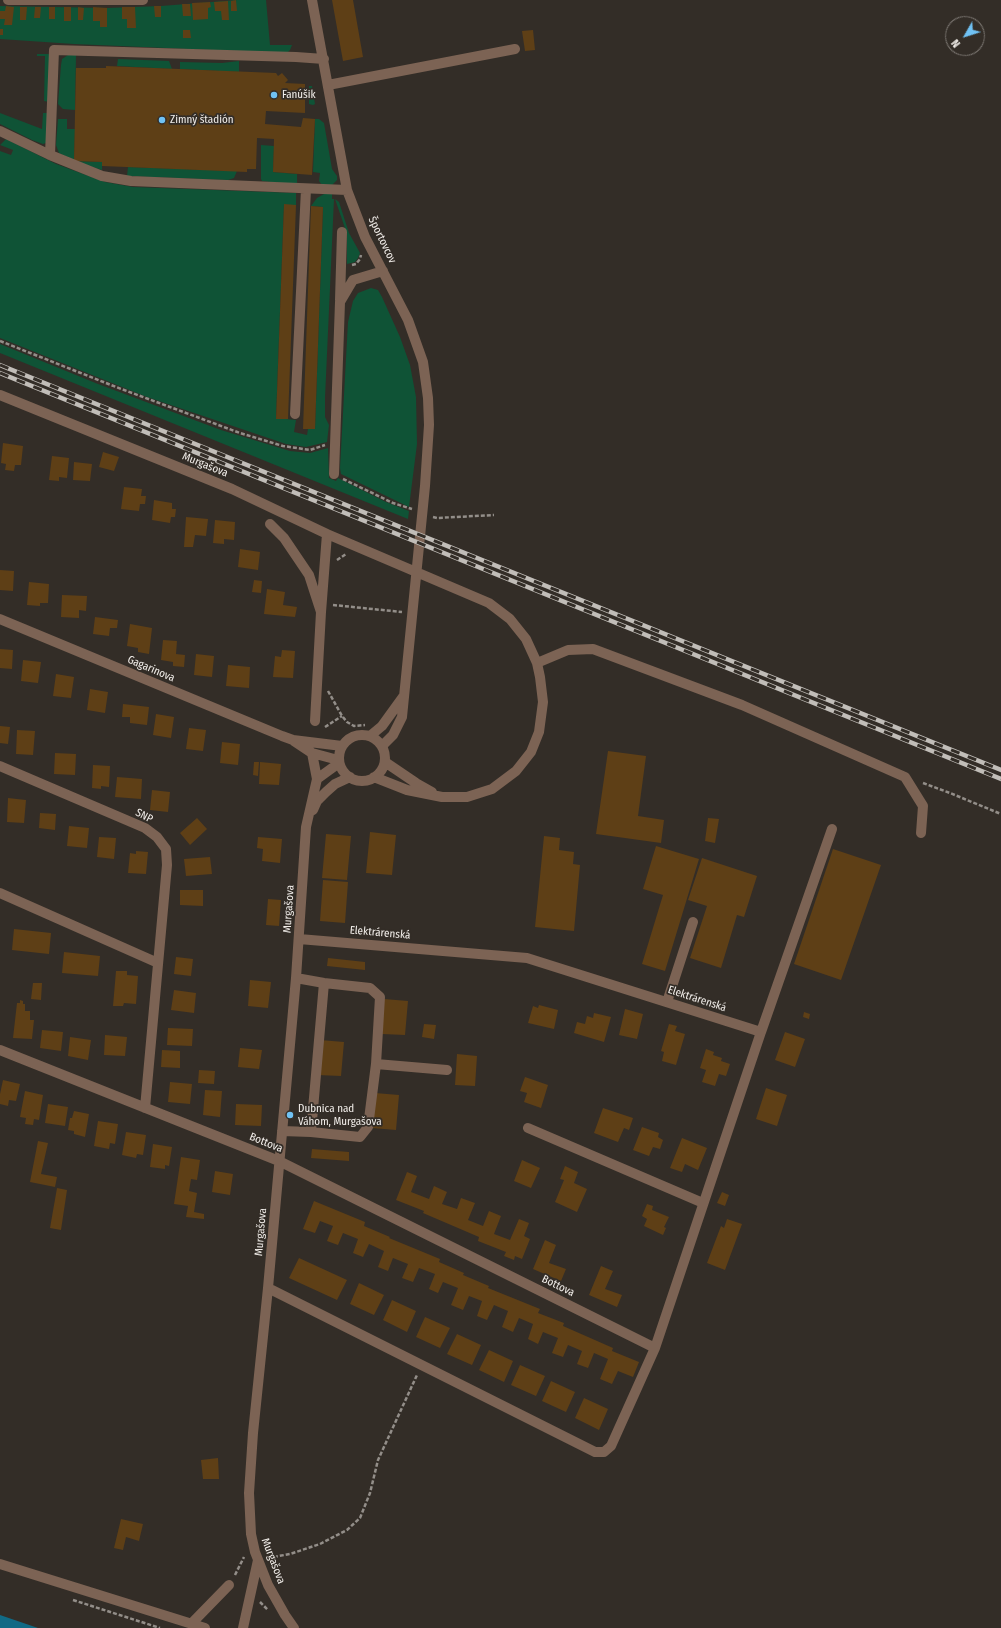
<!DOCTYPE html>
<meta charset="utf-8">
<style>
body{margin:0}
#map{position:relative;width:1001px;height:1628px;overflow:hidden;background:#332d27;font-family:"Fira Sans Condensed",sans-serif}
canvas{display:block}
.north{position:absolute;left:945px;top:16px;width:40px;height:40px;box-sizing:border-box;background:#332d27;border:1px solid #7f7a75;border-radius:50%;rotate:231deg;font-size:11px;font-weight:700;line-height:16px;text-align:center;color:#f2eeea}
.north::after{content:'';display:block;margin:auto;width:14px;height:18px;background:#70c2f4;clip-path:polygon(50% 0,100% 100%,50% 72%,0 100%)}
</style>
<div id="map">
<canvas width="1001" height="1628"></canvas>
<div class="north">N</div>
</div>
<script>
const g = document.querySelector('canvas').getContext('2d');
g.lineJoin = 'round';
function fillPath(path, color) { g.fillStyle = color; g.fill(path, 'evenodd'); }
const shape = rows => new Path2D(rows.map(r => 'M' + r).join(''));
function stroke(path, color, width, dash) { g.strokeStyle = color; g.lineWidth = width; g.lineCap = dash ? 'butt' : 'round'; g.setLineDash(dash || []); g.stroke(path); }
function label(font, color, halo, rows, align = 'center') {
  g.font = font + ' "Fira Sans Condensed",sans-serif'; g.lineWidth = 3.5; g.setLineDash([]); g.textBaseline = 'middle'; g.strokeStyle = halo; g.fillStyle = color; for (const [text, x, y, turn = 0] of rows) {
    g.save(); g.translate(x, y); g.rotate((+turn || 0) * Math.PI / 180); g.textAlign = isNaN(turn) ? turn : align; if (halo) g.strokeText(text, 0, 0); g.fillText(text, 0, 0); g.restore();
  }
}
const green = shape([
 [237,0,266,0,270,45,292,45,290,50,287,53,281,53,74,44,0,39,0,6,107,8,161,6],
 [37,54,51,54,49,102,44,101,45,56,37,56],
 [68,55,76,55,75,110,63,109,58,104,61,65,62,59],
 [118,59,169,61,172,69,117,66],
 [239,61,239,72,180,69,180,62,222,63],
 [309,86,312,86,315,104,313,105,309,104],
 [0,113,42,129,43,113,48,113,46,143,43,144,32,140,0,124],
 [58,119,67,119,67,129,75,129,74,161,102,162,102,170,74,161,59,153,56,145],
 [315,119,319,119,324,123,332,169,337,176,337,180,332,185,322,185,319,181,320,173,313,172],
 [6,139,56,164,105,182,133,187,296,193,296,205,284,205,276,418,296,420,294,432,307,435,308,429,315,429,323,207,311,206,317,198,324,194,332,194,332,199,334,199,325,398,325,417,329,425,327,442,306,447,286,444,147,397,0,338,0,151,11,155,13,150,0,145],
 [261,145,274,146,273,172,297,174,297,185,262,181,261,179],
 [128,167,237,171,234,178,228,180,127,176],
 [335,199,339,202,349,233,360,253,358,258,355,262,347,264,347,234],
 [371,288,378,290,382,297,400,337,410,365,416,397,417,444,409,507,341,474,340,468,348,322,353,301,358,293],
 [0,344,98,384,221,430,290,451,310,453,328,448,329,478,336,481,338,478,386,502,409,511,408,519,0,353]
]);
const water = shape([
 [0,1615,38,1628,0,1628]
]);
const building = shape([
 [236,0,237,11,231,11,231,1],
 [332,0,353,0,363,57,343,61],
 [228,1,229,20,222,20,221,11,215,11,214,2],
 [210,2,211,7,208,8,208,19,193,20,192,3],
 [182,4,190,4,191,16,183,16],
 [6,6,14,7,12,25,4,25,5,19,0,19,0,11,5,11],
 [154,6,161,6,161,17,155,17],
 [20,7,27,7,26,20,20,20],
 [35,7,41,7,40,18,34,18],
 [49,7,55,7,55,19,49,19],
 [64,7,71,7,71,21,64,21],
 [78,7,84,8,83,20,78,20],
 [93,7,107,8,107,27,100,27,100,21,93,21],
 [122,7,135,7,136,28,127,28,127,19,122,19],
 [0,29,3,29,3,35,0,35],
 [183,30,190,30,191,38,183,38],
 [533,30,535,50,525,51,522,31],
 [106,66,276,73,278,76,282,73,288,80,285,83,305,84,305,113,266,111,265,124,301,127,303,118,315,119,312,175,273,172,274,139,257,138,256,169,247,169,247,172,102,166,102,162,74,161,76,68,106,68],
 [284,204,296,205,288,419,276,419],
 [311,206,323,207,315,429,303,429],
 [3,443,23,446,21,465,15,465,14,471,5,470,6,464,1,463],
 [103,452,119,457,114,471,99,467],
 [52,456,69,458,67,478,59,477,59,481,49,480],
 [74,462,92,464,90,481,73,480],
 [124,487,142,489,141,496,146,496,145,504,140,504,139,511,121,509],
 [154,500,172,503,172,509,176,509,175,517,171,517,170,523,152,520],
 [186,517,208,519,206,536,195,535,193,547,184,547],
 [215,520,235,522,234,540,224,539,224,544,213,543],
 [240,549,260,552,258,570,238,567],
 [0,570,14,571,13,591,0,590],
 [254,580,262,581,261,593,252,592],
 [29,582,49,584,48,603,40,603,40,606,27,605],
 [267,589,285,592,283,605,297,607,295,617,264,614],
 [62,595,87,596,86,611,79,610,79,618,61,617],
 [95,617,118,620,117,628,110,628,109,636,93,634],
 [130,624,152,628,149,654,138,652,138,648,127,646],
 [163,640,177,641,176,654,185,655,184,667,173,666,173,662,161,660],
 [0,649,13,650,12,669,0,668],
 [282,650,295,651,293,678,273,677,275,656,281,657],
 [196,654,214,656,212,677,194,675],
 [23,660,41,662,38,683,21,681],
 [228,665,250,667,249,688,226,686],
 [56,674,74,677,71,698,53,696],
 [90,689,108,692,105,713,87,710],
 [123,704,149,707,147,725,130,723,130,717,122,717],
 [156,714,174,717,171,738,153,735],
 [0,726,10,727,8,744,0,743],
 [189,728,206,730,203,751,186,749],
 [17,730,35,731,33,755,16,754],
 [222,742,240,744,238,765,220,763],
 [608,751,646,756,638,816,664,820,661,843,596,834],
 [55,753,76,754,75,775,54,774],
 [254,762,259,762,258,776,253,775],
 [260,762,281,764,279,785,259,784],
 [93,765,110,766,109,787,101,786,101,789,92,788],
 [117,777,142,779,141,799,115,797],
 [152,790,170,792,168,812,150,810],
 [8,798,26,800,24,823,7,822],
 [40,813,56,814,55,830,39,828],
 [197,818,207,829,190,845,180,833],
 [708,818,719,819,715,843,705,841],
 [69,826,89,828,87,848,67,846],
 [370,832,396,835,392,875,366,873],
 [326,834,351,836,347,880,322,878],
 [544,836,560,838,559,850,574,852,573,864,580,865,574,931,535,927],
 [99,837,116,838,114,859,97,857],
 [258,837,282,839,280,863,262,861,263,849,257,848],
 [656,846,699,859,665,971,642,964,663,895,643,889],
 [833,849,881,865,841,980,794,964],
 [136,851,148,852,146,874,128,873,130,853,136,854],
 [210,857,212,874,186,876,184,859],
 [702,858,757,876,744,917,737,915,721,968,690,958,707,906,688,900],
 [323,880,348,882,345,923,320,921],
 [180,890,203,890,203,906,180,905],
 [268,899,281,900,279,926,266,925],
 [14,929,51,933,49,954,12,950],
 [64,952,100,956,98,976,62,973],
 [176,957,193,959,191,976,174,974],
 [328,958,365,962,365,970,327,966],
 [116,971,127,971,127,975,138,976,136,1004,124,1003,123,1006,113,1006],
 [250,980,271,982,268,1008,248,1006],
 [33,983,42,983,41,1000,31,999],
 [174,990,196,993,194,1013,171,1010],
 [384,999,408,1001,405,1035,382,1034],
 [20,1000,23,1001,23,1004,25,1004,25,1011,30,1011,30,1020,34,1020,32,1039,13,1038,17,1003,20,1003],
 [539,1005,558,1010,554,1029,528,1023,533,1006,538,1008],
 [625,1009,643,1014,637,1039,619,1035],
 [804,1012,810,1014,809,1019,803,1017],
 [594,1013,611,1017,604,1042,574,1033,577,1022,585,1024,587,1016,593,1018],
 [424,1024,436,1025,434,1039,422,1037],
 [669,1024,677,1026,675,1031,685,1034,676,1065,662,1061,664,1052,661,1051],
 [168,1028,193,1029,192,1046,167,1045],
 [42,1030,63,1032,61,1051,40,1048],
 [785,1032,805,1039,795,1067,775,1060],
 [105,1035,127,1037,125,1056,104,1055],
 [70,1037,91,1040,88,1060,68,1056],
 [320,1040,344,1042,341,1076,317,1075],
 [240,1048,262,1050,259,1069,238,1067],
 [706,1049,714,1052,713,1055,722,1058,721,1061,730,1064,726,1076,719,1074,715,1086,702,1082,706,1070,700,1068],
 [162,1050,180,1051,180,1068,161,1067],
 [457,1054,477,1056,475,1086,455,1085],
 [199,1070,215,1071,214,1084,198,1083],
 [525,1077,548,1085,541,1108,524,1102,527,1093,520,1091],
 [3,1080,20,1084,16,1101,9,1100,8,1106,0,1104,0,1094],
 [170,1082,192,1084,190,1104,168,1102],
 [766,1088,787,1095,777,1126,756,1119],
 [205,1090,222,1091,220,1117,203,1115],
 [25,1091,43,1095,39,1120,34,1119,33,1125,25,1124,26,1118,20,1117],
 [375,1093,399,1095,396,1130,372,1128],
 [48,1104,68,1107,65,1126,45,1123],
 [236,1104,262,1105,261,1126,235,1125],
 [603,1108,633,1118,629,1130,624,1128,618,1142,594,1133],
 [74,1111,89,1114,85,1137,74,1134,74,1131,68,1130,70,1118,72,1118],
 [98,1121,118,1124,115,1144,110,1143,109,1149,94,1146],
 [642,1127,659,1133,658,1137,663,1140,660,1149,653,1147,649,1156,633,1150],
 [126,1132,146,1135,143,1155,137,1154,136,1158,122,1155],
 [682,1138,707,1148,698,1170,685,1164,682,1172,670,1168],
 [38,1141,48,1143,41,1174,57,1177,55,1187,30,1182],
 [153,1144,172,1147,169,1166,165,1165,165,1169,150,1167],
 [312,1149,349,1152,349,1161,311,1158],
 [181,1157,200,1160,197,1180,191,1179,189,1191,197,1193,194,1212,204,1214,204,1219,186,1217,188,1206,174,1204],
 [522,1160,540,1168,531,1188,514,1181],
 [565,1166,578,1172,574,1183,587,1189,577,1212,555,1202,564,1180,560,1179],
 [215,1171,233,1174,230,1195,212,1192],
 [407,1172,417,1176,411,1192,429,1199,434,1186,447,1192,442,1204,457,1209,461,1198,475,1203,468,1220,483,1226,489,1211,501,1216,494,1234,510,1240,519,1219,529,1223,524,1236,530,1239,522,1259,515,1256,514,1260,504,1256,506,1252,478,1241,479,1237,423,1213,424,1211,396,1200],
 [57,1188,67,1190,61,1230,50,1228],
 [722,1192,729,1195,725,1206,717,1203],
 [314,1201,365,1222,364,1226,390,1237,389,1238,440,1259,439,1262,464,1273,463,1275,489,1286,488,1288,540,1309,538,1313,564,1323,563,1326,613,1348,612,1351,639,1362,633,1377,618,1371,612,1384,600,1379,608,1359,594,1353,588,1368,577,1364,582,1351,568,1345,563,1357,552,1353,558,1338,543,1332,538,1344,528,1339,533,1324,519,1318,513,1332,502,1327,508,1311,494,1305,487,1320,477,1316,482,1301,469,1296,463,1310,451,1305,458,1288,443,1282,438,1293,429,1289,435,1274,419,1268,413,1282,402,1278,408,1264,393,1258,388,1271,378,1267,384,1251,369,1244,363,1257,353,1253,358,1239,343,1233,338,1245,327,1241,333,1226,320,1221,315,1233,303,1229],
 [647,1204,653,1206,652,1210,669,1217,664,1227,666,1228,663,1235,644,1226,647,1219,642,1216],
 [727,1219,742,1224,725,1270,707,1263,721,1226,724,1228],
 [545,1240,556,1245,549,1263,566,1269,561,1281,533,1269],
 [299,1258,347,1280,337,1300,289,1278],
 [601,1266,613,1271,605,1289,622,1295,617,1307,589,1295],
 [359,1283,384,1295,374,1315,350,1304],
 [392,1300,416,1311,407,1332,383,1320],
 [425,1317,450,1328,440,1348,416,1337],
 [457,1334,481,1345,472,1365,447,1354],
 [489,1350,513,1361,504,1382,479,1370],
 [520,1365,545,1376,536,1396,511,1385],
 [551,1381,575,1392,566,1412,542,1401],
 [584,1398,608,1409,599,1430,575,1418],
 [218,1458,219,1479,203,1479,201,1460],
 [121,1519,143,1524,139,1541,126,1537,123,1550,114,1548]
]);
const path = shape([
 [352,265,356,264,360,259,361,255],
 [0,341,116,387,240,433,283,446,310,450,325,445],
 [343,479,393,503,412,509],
 [433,517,437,518,494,515],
 [337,560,346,554],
 [333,605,402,612],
 [328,691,342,716,347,722,354,726,365,725],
 [325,727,342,716],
 [923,783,950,793,1001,814],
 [268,1558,290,1554,320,1544,347,1530,360,1518,370,1493,378,1460,417,1375],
 [235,1575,244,1557],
 [73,1600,160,1628],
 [260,1602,268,1610]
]);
const minor = shape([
 [8,0,143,0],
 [312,0,347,190,365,237,408,320,423,362,428,398,429,425,425,486,402,717,393,735,382,746],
 [328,85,515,49],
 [0,131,50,155,102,176,131,181,347,190],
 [50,155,54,50,296,57,324,59],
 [340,300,342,232],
 [0,395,232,489,327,534,321,612],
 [295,414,306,189],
 [334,474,340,302,353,280,383,271],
 [270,524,284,538,309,575,321,612,315,721],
 [327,534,489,603,510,619,526,639,537,663,540,677,543,702,539,732,531,752,516,771,492,789,467,797,442,797,407,790,374,777],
 [0,619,282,736,293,740,342,746],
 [537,663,568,650,593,649,742,705,905,777,923,806,921,833],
 '339 758a23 23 0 1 1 46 0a23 23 0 1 1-46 0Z',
 [370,736,382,726,403,697],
 [294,741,312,753,338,760],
 [385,762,416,783,432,792],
 [0,766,145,828,157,837,166,849,167,865,145,1108],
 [317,779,339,763],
 [313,810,317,801,326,792,335,784,350,777],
 [0,893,158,963],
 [667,1002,693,922],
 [761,1032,832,829],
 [0,1050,279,1161,655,1348],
 [376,1064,447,1070],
 [528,1128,703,1203],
 [282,1131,311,1132,360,1137,368,1127,376,1064,380,997,370,988,324,983,296,978],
 [311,1132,324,983],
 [268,1288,595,1452,604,1452,611,1446,655,1348,761,1032,527,958,299,939],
 [0,1564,205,1628],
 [191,1624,229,1585],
 [243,1628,258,1560],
 [294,1628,285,1615,268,1585,255,1552,251,1534,249,1493,253,1433,268,1288,296,978,306,827,317,779,312,753]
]);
const rail = shape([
 [0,365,1001,770],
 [0,373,1001,779]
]);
const markers = [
 [274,95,4,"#70c2f4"],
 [162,120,4,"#70c2f4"],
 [290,1115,4,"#70c2f4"]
];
const poiNames = [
 ["Fanúšik",282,95],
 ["Zimný štadión",170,120],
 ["Dubnica nad",298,1109],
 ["Váhom, Murgašova",298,1122]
];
const streetNames = [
 ["Športovcov",382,240,64],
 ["Murgašova",205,465,22],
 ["Gagarinova",151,669,23],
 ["SNP",144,816,27],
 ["Murgašova",289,909,-86],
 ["Elektrárenská",380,933,5],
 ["Elektrárenská",697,999,18],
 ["Bottova",266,1143,22],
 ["Murgašova",261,1232,-85],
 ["Bottova",558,1286,26],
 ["Murgašova",273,1561,69]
];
fillPath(green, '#0f5336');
fillPath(water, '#116a85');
fillPath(building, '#5e3f16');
stroke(path, '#938e89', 2.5, [4, 2]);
stroke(minor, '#7c6354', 10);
stroke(rail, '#c1bdb8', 4.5);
stroke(rail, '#332d27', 3, [9]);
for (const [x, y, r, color] of markers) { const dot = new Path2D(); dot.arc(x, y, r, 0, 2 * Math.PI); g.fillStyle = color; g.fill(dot); stroke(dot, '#332d27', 1.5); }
label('11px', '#f2eeea', '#332d27', poiNames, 'left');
label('11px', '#f2eeea', '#332d27', streetNames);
</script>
